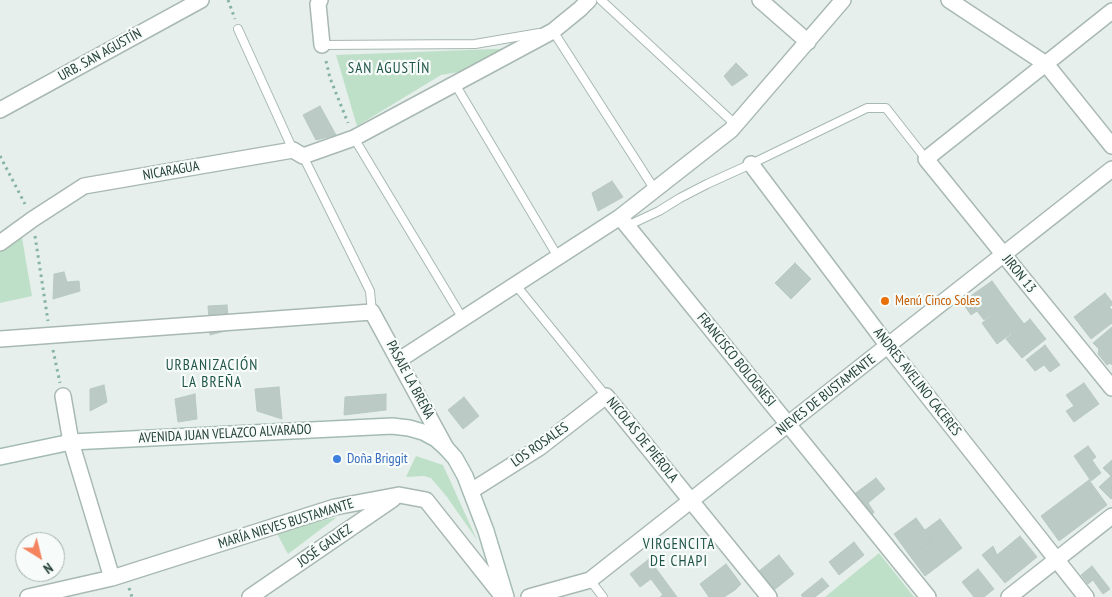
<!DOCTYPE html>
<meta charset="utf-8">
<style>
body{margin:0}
#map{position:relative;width:1112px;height:597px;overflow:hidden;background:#e6efeb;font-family:"PT Sans Narrow",sans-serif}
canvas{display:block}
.north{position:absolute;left:15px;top:532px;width:50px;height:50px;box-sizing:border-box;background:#f7fbf9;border:1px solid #a3b1ad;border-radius:50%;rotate:144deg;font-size:14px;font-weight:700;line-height:20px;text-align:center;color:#24423a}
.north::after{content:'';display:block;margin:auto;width:18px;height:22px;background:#f4845f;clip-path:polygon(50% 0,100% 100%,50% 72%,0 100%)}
</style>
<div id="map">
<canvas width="1112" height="597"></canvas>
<div class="north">N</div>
</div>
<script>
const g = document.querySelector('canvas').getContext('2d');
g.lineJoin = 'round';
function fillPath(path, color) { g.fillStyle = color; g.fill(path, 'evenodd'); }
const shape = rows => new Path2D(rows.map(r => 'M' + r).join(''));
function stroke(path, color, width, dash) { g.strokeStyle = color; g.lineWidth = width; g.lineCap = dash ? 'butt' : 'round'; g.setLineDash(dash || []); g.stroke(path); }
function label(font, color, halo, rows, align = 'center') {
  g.font = font + ' "PT Sans Narrow",sans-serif'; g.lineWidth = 4.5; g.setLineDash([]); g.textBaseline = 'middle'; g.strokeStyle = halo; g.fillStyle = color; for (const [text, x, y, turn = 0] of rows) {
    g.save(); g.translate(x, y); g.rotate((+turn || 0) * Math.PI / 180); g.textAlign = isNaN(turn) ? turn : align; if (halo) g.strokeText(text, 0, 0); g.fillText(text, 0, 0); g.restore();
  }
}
const green = shape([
 [521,48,476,69,441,75,357,126,336,55],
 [21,232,32,296,0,303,0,248],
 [416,456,443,465,477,540,447,497,431,478,424,476,406,477],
 [337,517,288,554,276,532],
 [879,553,914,597,825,597]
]);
const building = shape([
 [736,63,748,75,732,86,724,76,736,63],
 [320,106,336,135,316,140,303,115,320,106],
 [612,181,623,197,598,211,592,193,612,181],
 [795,263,811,279,791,299,775,283,795,263],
 [64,272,67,282,79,281,80,291,53,299,54,274,64,272],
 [992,281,1008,303,984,320,977,311,971,315,962,302,992,281],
 [1105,293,1112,302,1112,305,1109,307,1112,310,1112,323,1091,339,1074,317,1105,293],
 [1008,303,1024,324,997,344,982,323,1008,303],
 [227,305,229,330,210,335,208,306,227,305],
 [1030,319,1046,339,1022,358,1006,339,1030,319],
 [1112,327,1112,365,1110,363,1107,365,1098,354,1099,349,1093,343,1112,327],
 [1045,345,1060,365,1050,372,1044,365,1035,371,1026,360,1045,345],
 [1084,383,1099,404,1074,422,1066,411,1074,406,1066,395,1084,383],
 [104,385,107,402,90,411,90,389,104,385],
 [279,387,282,419,257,411,255,389,279,387],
 [195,394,197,419,178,422,175,399,195,394],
 [386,394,386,410,344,415,345,397,386,394],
 [464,397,479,416,463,429,448,410,464,397],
 [1088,446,1096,457,1092,460,1101,473,1091,481,1074,456,1088,446],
 [1112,460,1112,498,1111,499,1099,487,1111,476,1103,468,1112,460],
 [876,478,885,489,868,503,874,512,870,518,853,495,876,478],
 [1089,480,1107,505,1059,541,1041,516,1089,480],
 [916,518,932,540,910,556,894,534,916,518],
 [940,519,962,548,925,576,910,556,932,540,925,530,940,519],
 [1020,536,1037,557,1005,583,982,555,993,546,997,555,1020,536],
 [854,542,864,555,839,575,829,562,854,542],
 [779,555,794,574,774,590,759,571,779,555],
 [649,559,677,597,660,597,663,595,651,579,640,587,630,574,649,559],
 [726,564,741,584,735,590,724,597,709,597,700,584,726,564],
 [1092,566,1110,589,1103,594,1093,580,1088,584,1081,575,1092,566],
 [978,569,994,589,984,597,974,597,962,582,978,569],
 [822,578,829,586,815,597,803,597,801,595,822,578]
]);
const path = shape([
 [228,0,235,19],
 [326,61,330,78,348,123],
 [0,156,25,204],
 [35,236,48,321],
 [53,350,60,383],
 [129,588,132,597]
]);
const lane = shape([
 [601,0,736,125],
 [238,29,293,150],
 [550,31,553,31,655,190],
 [322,45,475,44,539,33],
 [455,84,558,257],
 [354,138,463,319],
 [303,156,370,291,372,312],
 [627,226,659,211,680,198,707,184,751,164,867,108,886,108,926,159],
 [515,284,606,396],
 [590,580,603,597]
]);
const street = shape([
 [320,0,318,4,322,45],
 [760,0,808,42],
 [949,0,1046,64,1112,146],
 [1112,11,926,159,1112,388],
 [0,110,201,0],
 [751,164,888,346,1086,597],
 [620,217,928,597],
 [0,243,33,219,84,186,293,150,303,156,354,138,553,31,580,9,589,0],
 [0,339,372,312,446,448],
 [399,360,620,217,731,130,843,0],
 [63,396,71,442,112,578],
 [471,491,539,448,606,396,769,597],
 [28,597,112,578,335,507,399,495,426,500,503,597],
 [250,597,393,499],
 [529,597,590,580,1112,169],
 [1009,597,1112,516]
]);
const secondary = shape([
 [0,457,71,442,392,426,409,428,423,432,436,439,446,448,455,458,465,476,486,531,506,597]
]);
const markers = [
 [885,301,5,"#e8710a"],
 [337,459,5,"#3f7fe0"]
];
const streetNames = [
 ["URB. SAN AGUSTÍN",100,55,-29],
 ["NICARAGUA",171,171,-10],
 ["JIRON 13",1019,274,51],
 ["FRANCISCO BOLOGNESI",736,360,51],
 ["PASAJE LA BREÑA",410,380,62],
 ["ANDRES AVELINO CACERES",917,382,52],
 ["NIEVES DE BUSTAMENTE",826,395,-38],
 ["AVENIDA JUAN VELAZCO ALVARADO",225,434,-3],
 ["NICOLAS DE PIÉROLA",642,440,51],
 ["LOS ROSALES",540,445,-35],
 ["MARÍA NIEVES BUSTAMANTE",286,524,-17],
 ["JOSÉ GALVEZ",325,546,-35]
];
const foodNames = [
 ["Menú Cinco Soles",895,301]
];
const shopNames = [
 ["Doña Briggit",347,459]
];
const neighbourhoodNames = [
 ["SAN AGUSTÍN",389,69],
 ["URBANIZACIÓN",212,366],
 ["LA BREÑA",212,383],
 ["VIRGENCITA",679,545],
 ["DE CHAPI",679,562]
];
fillPath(green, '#bfe0c8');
fillPath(building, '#bbcac4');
stroke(building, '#b8c9c2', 1);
stroke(lane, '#a8b8b2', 10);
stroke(street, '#a8b8b2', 18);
stroke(secondary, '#a4bbb3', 18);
stroke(path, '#86b3a5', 3, [2.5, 4]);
stroke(lane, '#fff', 8);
stroke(street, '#fff', 15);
stroke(secondary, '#fff', 15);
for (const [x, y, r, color] of markers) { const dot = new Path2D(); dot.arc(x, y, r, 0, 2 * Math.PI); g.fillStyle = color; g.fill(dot); stroke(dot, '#f7fbf9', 2); }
label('14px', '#24423a', '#f7fbf9', streetNames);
label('14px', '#c56008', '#f7fbf9', foodNames, 'left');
label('14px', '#366cbe', '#f7fbf9', shopNames, 'left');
g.letterSpacing = '1px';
label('15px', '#1f5548', '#f7fbf9', neighbourhoodNames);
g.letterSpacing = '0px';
</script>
